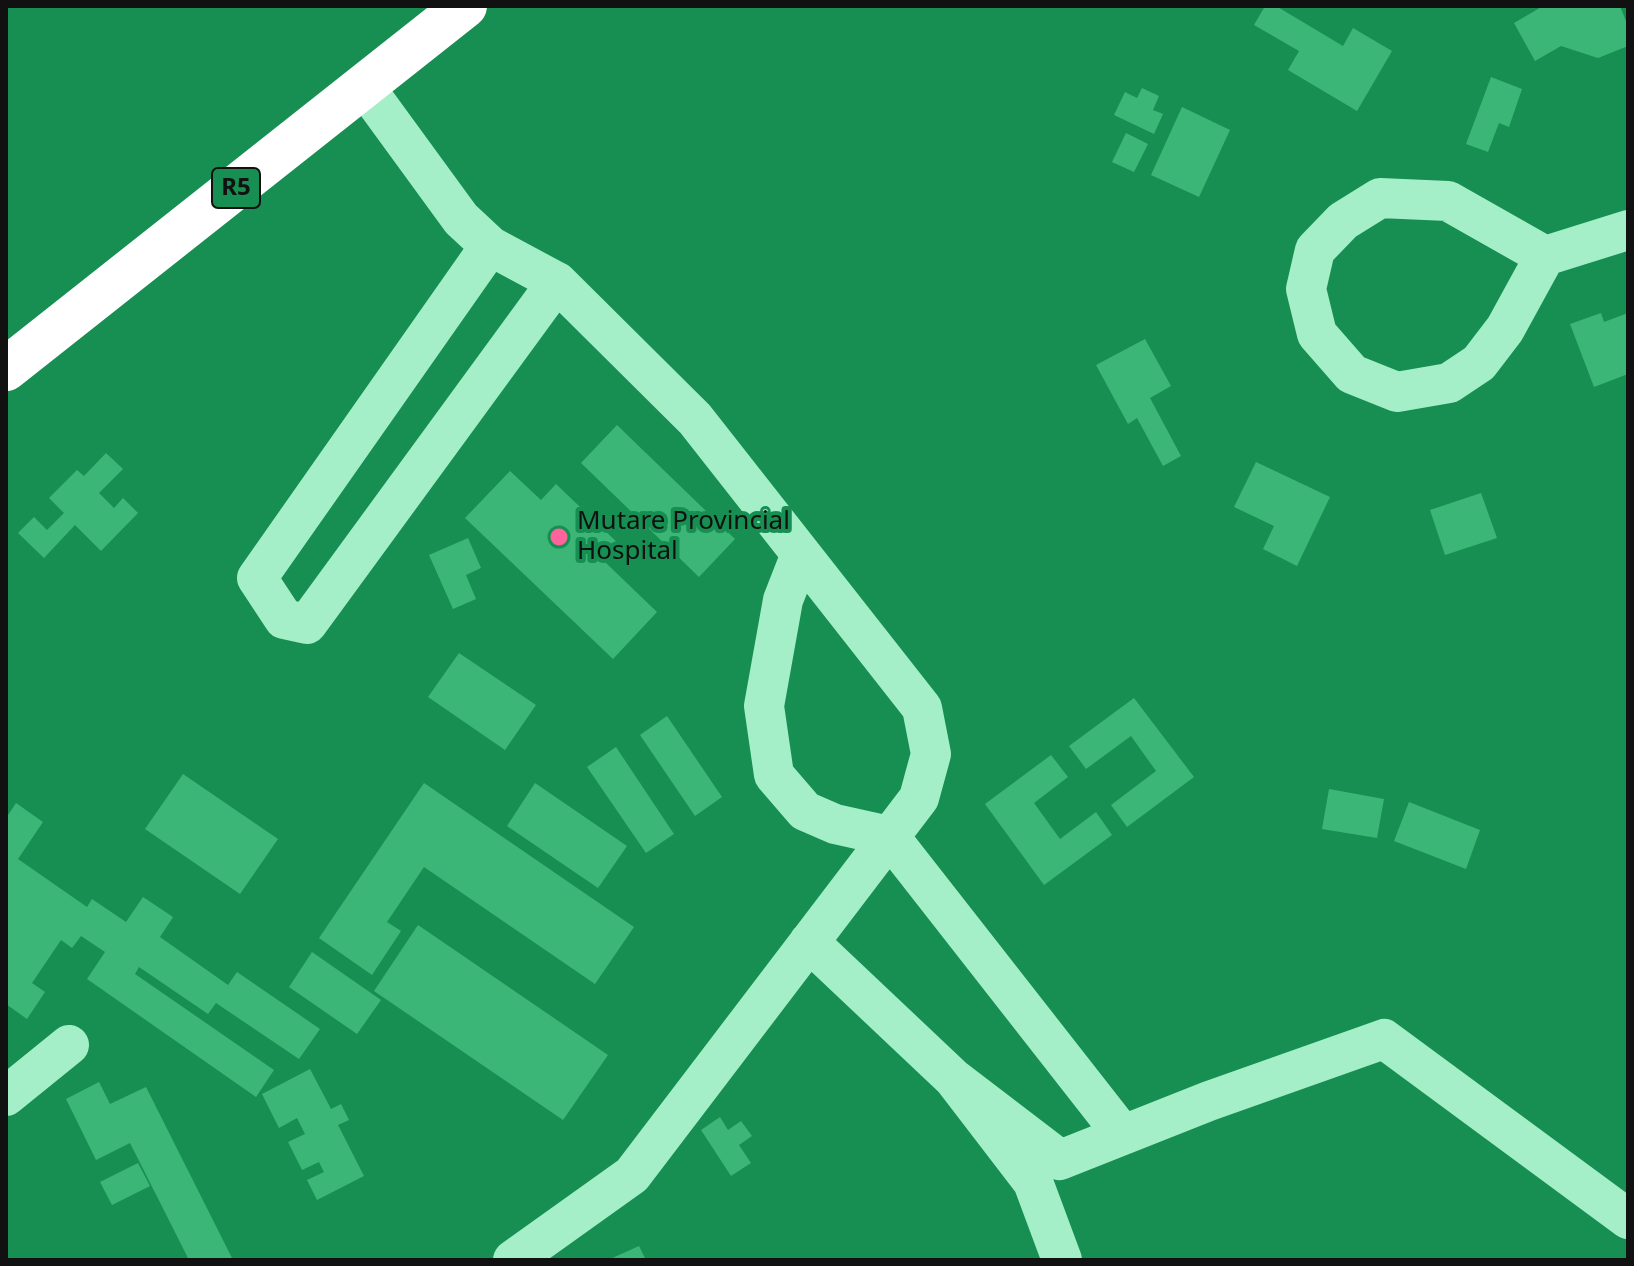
<!DOCTYPE html>
<style>
body{margin:0}
#map{position:relative;width:1634px;height:1266px;overflow:hidden;background:#178f52;font-family:"Noto Sans",sans-serif}
canvas{display:block}
.frame{position:absolute;inset:0;border:8px solid #111;pointer-events:none}
</style>
<div id="map">
<canvas width="1634" height="1266"></canvas>
<div class="frame"></div>
</div>
<script>
const g = document.querySelector('canvas').getContext('2d');
g.lineJoin = 'round';
function fillPath(path, color) { g.fillStyle = color; g.fill(path, 'evenodd'); }
const shape = rows => new Path2D(rows.map(r => 'M' + r).join(''));
function stroke(path, color, width, dash) { g.strokeStyle = color; g.lineWidth = width; g.lineCap = dash ? 'butt' : 'round'; g.setLineDash(dash || []); g.stroke(path); }
function label(font, color, halo, rows, align = 'center') {
  g.font = font + ' "Noto Sans",sans-serif'; g.lineWidth = 8; g.setLineDash([]); g.textBaseline = 'middle'; g.strokeStyle = halo; g.fillStyle = color; for (const [text, x, y, turn = 0] of rows) {
    g.save(); g.translate(x, y); g.rotate((+turn || 0) * Math.PI / 180); g.textAlign = isNaN(turn) ? turn : align; if (halo) g.strokeText(text, 0, 0); g.fillText(text, 0, 0); g.restore();
  }
}
const building = shape([
 [1265,6,1276,6,1343,46,1353,28,1392,51,1357,111,1288,70,1299,51,1254,25],
 [1543,6,1620,6,1628,26,1628,46,1598,58,1561,46,1535,61,1514,23],
 [1491,77,1522,89,1509,127,1499,123,1488,152,1466,144],
 [1142,88,1159,96,1153,110,1163,114,1154,134,1114,115,1125,92,1137,98],
 [1182,107,1230,130,1199,197,1151,175],
 [1126,133,1148,144,1134,172,1112,162],
 [1601,313,1604,322,1628,313,1628,374,1594,387,1570,324],
 [1145,339,1171,386,1150,398,1181,456,1163,466,1137,418,1128,424,1096,365],
 [617,425,735,539,699,577,581,463],
 [106,453,123,469,99,493,114,508,123,498,138,513,101,551,75,525,44,558,18,533,34,517,47,530,64,513,49,498,77,470,84,476],
 [1256,462,1330,497,1297,566,1263,549,1274,526,1234,507],
 [510,471,541,500,556,484,622,547,606,563,657,612,613,659,465,518],
 [1481,493,1497,538,1445,555,1430,510],
 [468,538,481,568,466,575,476,599,453,609,429,555],
 [459,653,536,705,505,750,428,697],
 [1134,698,1194,777,1127,827,1111,805,1156,771,1131,736,1086,769,1069,746],
 [667,716,722,797,695,816,640,735],
 [616,747,674,834,646,853,587,767],
 [1051,755,1068,777,1034,803,1060,839,1096,812,1112,835,1044,885,985,804],
 [183,774,278,839,240,894,145,829],
 [424,783,634,927,595,984,424,867,387,922,401,931,372,975,319,938],
 [535,783,627,846,598,888,507,826],
 [1329,789,1384,799,1377,838,1322,829],
 [1409,802,1480,830,1466,869,1394,841],
 [16,803,43,822,18,859,87,907,92,899,126,922,143,897,173,917,160,937,228,985,237,972,320,1029,299,1059,216,1003,208,1014,139,967,135,974,274,1070,256,1097,87,979,105,952,81,936,72,948,61,940,32,983,45,992,27,1019,6,1004,6,818],
 [418,925,608,1055,563,1120,374,991],
 [312,952,381,1000,357,1034,289,987],
 [310,1069,331,1109,341,1104,349,1120,338,1125,364,1176,317,1200,307,1180,324,1172,319,1162,302,1170,288,1142,305,1134,297,1118,279,1128,262,1094],
 [99,1082,110,1104,146,1087,233,1260,189,1260,130,1143,96,1160,66,1099],
 [720,1117,728,1130,741,1121,752,1136,739,1145,751,1163,731,1176,701,1130],
 [138,1163,150,1186,112,1205,100,1182],
 [639,1246,646,1260,608,1260]
]);
const minor = shape([
 [364,86,461,219,490,246,557,282,695,419,922,708,931,754,919,798,632,1175,513,1260],
 [490,246,257,578,284,619,307,624,557,282],
 [1545,256,1448,201,1380,198,1343,221,1315,250,1306,289,1317,334,1352,374,1397,392,1449,383,1479,363,1505,329,1545,256,1628,230],
 [801,554,783,600,764,706,774,775,805,811,835,824,889,836,1123,1135],
 [809,942,954,1079,1033,1182,1062,1260],
 [954,1079,1060,1160,1209,1101,1384,1039,1628,1219],
 [6,1096,69,1045]
]);
const highway = shape([
 [6,369,465,6]
]);
const markers = [
 [559,537,10,"#ff639b"]
];
const shields = [
 [236,188,48]
];
const shieldNames = [
 ["R5",236,188]
];
const poiNames = [
 ["Mutare Provincial",577,522],
 ["Hospital",577,552]
];
fillPath(building, '#3cb676');
stroke(minor, '#a4efc8', 40);
stroke(highway, '#fff', 44);
for (const [x, y, r, color] of markers) { const dot = new Path2D(); dot.arc(x, y, r, 0, 2 * Math.PI); g.fillStyle = color; g.fill(dot); stroke(dot, '#178f52', 3); }
for (const [x, y, w] of shields) { const box = new Path2D(); box.roundRect(x - w / 2, y - 20, w, 40, 6); g.fillStyle = '#178f52'; g.fill(box); stroke(box, '#111', 2); }
label('bold 24px', '#111', null, shieldNames);
label('26px', '#111', '#178f52', poiNames, 'left');
</script>
